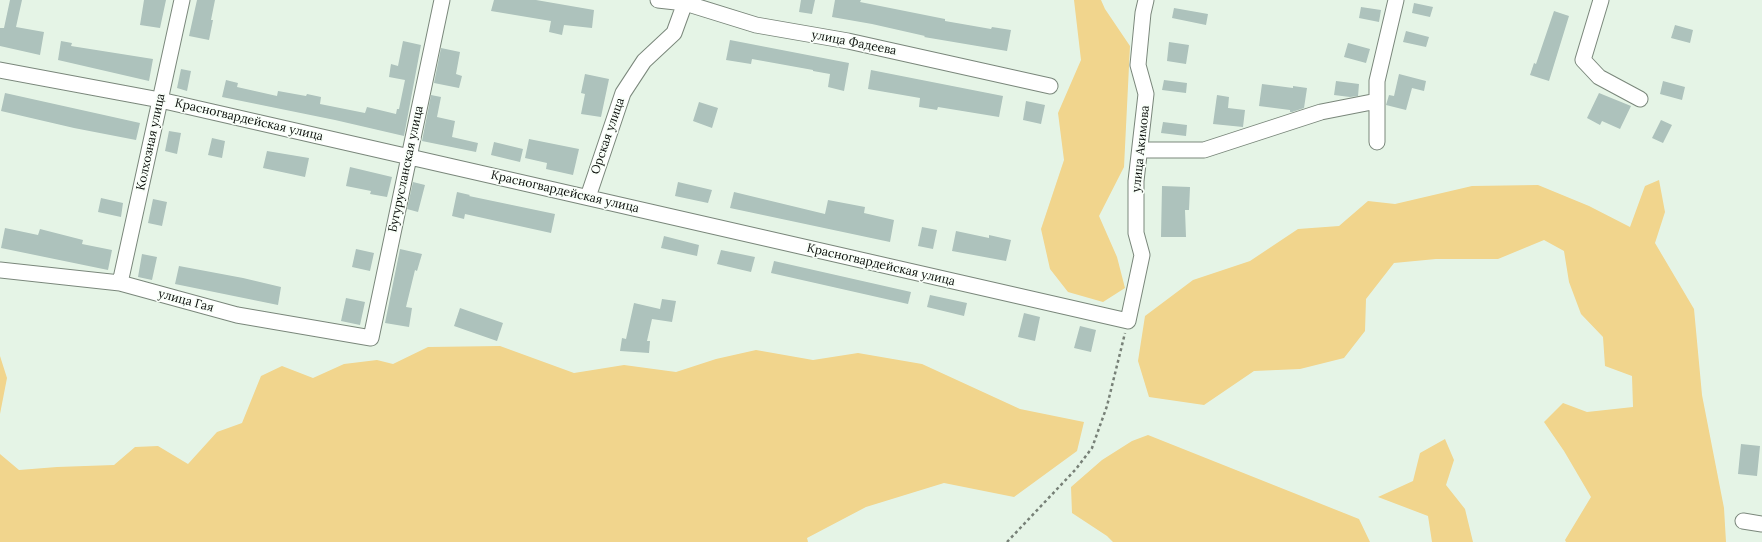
<!DOCTYPE html>
<meta charset="utf-8">
<style>
body{margin:0}
canvas{display:block;background:#e5f4e6}
</style>
<canvas width="1762" height="542"></canvas>
<script>
const g = document.querySelector('canvas').getContext('2d');
g.lineJoin = 'round';
function fillPath(path, color) { g.fillStyle = color; g.fill(path, 'evenodd'); }
const shape = rows => new Path2D(rows.map(r => 'M' + r).join(''));
function stroke(path, color, width, dash) { g.strokeStyle = color; g.lineWidth = width; g.lineCap = dash ? 'butt' : 'round'; g.setLineDash(dash || []); g.stroke(path); }
function label(font, color, halo, rows, align = 'center') {
  g.font = font + ' Lora,serif'; g.lineWidth = 3.5; g.setLineDash([]); g.textBaseline = 'middle'; g.strokeStyle = halo; g.fillStyle = color; for (const [text, x, y, turn = 0] of rows) {
    g.save(); g.translate(x, y); g.rotate((+turn || 0) * Math.PI / 180); g.textAlign = isNaN(turn) ? turn : align; if (halo) g.strokeText(text, 0, 0); g.fillText(text, 0, 0); g.restore();
  }
}
const green = shape([
 [1074,0,1101,0,1105,9,1130,46,1124,167,1099,216,1117,257,1125,288,1103,302,1068,292,1050,269,1041,229,1064,160,1058,113,1081,60],
 [1659,180,1665,212,1655,243,1694,309,1702,395,1724,508,1726,542,1566,542,1565,540,1591,497,1564,451,1544,422,1563,403,1587,412,1633,407,1632,376,1605,366,1603,337,1581,314,1569,282,1564,251,1544,240,1498,259,1436,259,1394,263,1366,299,1365,331,1344,358,1300,369,1254,371,1204,405,1149,397,1138,361,1145,316,1193,280,1250,261,1298,229,1339,226,1368,201,1395,204,1472,186,1538,185,1589,206,1630,227,1645,186],
 [500,346,574,373,624,365,676,372,716,359,756,350,813,360,858,353,922,364,1020,409,1084,422,1077,451,1014,497,944,483,866,507,807,538,808,542,0,542,0,454,19,470,57,467,114,465,135,447,158,446,188,464,217,432,242,423,261,376,282,366,313,378,344,364,377,360,393,364,428,347],
 [0,356,7,378,0,414],
 [1148,435,1359,519,1370,542,1113,542,1107,536,1072,513,1071,487,1102,460,1132,441],
 [1445,439,1454,460,1446,485,1465,509,1473,542,1432,542,1428,516,1378,497,1413,481,1420,453]
]);
const building = shape([
 [10,0,22,0,16,27,44,32,40,55,0,46,0,28,4,28],
 [144,0,166,0,160,28,140,25],
 [197,0,215,0,211,20,213,20,209,40,189,36],
 [494,0,536,0,594,10,592,28,564,25,562,35,549,32,551,21,491,11],
 [801,0,815,0,812,14,799,12],
 [835,0,861,0,860,2,945,19,945,21,991,29,992,27,1011,30,1007,51,924,37,925,36,872,24,832,17],
 [1414,3,1433,7,1430,17,1412,13],
 [1361,7,1381,10,1379,22,1359,18],
 [1174,8,1208,14,1206,25,1172,18],
 [1554,11,1569,16,1549,81,1530,75,1534,63,1536,64],
 [1675,25,1693,30,1690,43,1671,38],
 [1406,31,1429,37,1426,47,1403,42],
 [730,40,849,63,844,91,828,87,830,74,813,71,813,70,752,59,751,64,726,60],
 [61,41,72,43,71,46,153,59,149,81,58,60],
 [403,41,421,45,404,136,335,120,222,97,226,80,238,83,237,87,277,96,278,91,306,96,307,94,321,97,320,104,365,113,367,107,396,114,397,109,399,109,405,80,389,77,391,64,398,66],
 [1169,42,1189,45,1186,64,1167,61],
 [1348,43,1370,49,1366,63,1344,57],
 [441,48,460,52,456,74,462,76,459,88,434,83],
 [181,69,191,71,187,91,177,88],
 [871,70,1003,96,999,117,938,107,937,110,919,107,920,98,868,89],
 [585,74,609,79,601,117,581,114,585,94,581,93],
 [1399,74,1426,81,1424,91,1412,88,1406,110,1386,105,1389,95,1394,96],
 [1164,80,1187,83,1186,93,1162,90],
 [1336,81,1359,84,1358,96,1350,97,1334,95],
 [1663,81,1685,87,1682,100,1660,94],
 [1262,84,1293,88,1293,86,1307,88,1304,108,1292,112,1290,112,1290,110,1259,106],
 [5,93,140,123,136,140,74,128,1,111],
 [1599,93,1631,106,1620,129,1602,121,1600,125,1587,118],
 [431,95,441,97,437,117,455,121,452,137,478,143,476,152,422,141],
 [1217,95,1229,97,1228,108,1245,110,1243,127,1213,124],
 [1026,101,1045,105,1041,124,1023,120],
 [699,102,718,108,712,128,693,121],
 [1661,120,1672,125,1663,143,1652,138],
 [1163,122,1187,125,1186,136,1161,133],
 [169,131,181,133,177,154,165,151],
 [212,138,225,141,222,158,208,155],
 [529,139,579,149,573,175,546,169,547,163,525,158],
 [494,142,523,149,520,162,491,155],
 [267,151,309,158,305,177,263,168],
 [350,167,392,177,387,197,370,194,371,191,346,186],
 [413,182,425,185,418,212,407,209],
 [678,182,712,190,708,203,675,196],
 [1162,186,1190,187,1189,210,1185,210,1186,237,1161,237],
 [457,192,470,195,469,196,555,214,551,233,465,214,464,219,452,216],
 [734,192,825,214,828,200,865,207,864,213,894,220,890,242,730,208],
 [101,198,123,203,121,217,98,212],
 [153,199,167,202,162,226,148,223],
 [922,227,937,230,933,249,918,246],
 [5,228,38,235,40,229,83,240,82,244,112,250,108,270,1,248],
 [956,231,989,238,989,235,1011,240,1006,261,952,251],
 [664,236,699,245,697,256,661,248],
 [356,249,374,253,370,271,352,267],
 [400,249,422,254,417,271,415,270,406,307,412,308,409,327,385,323],
 [721,250,755,257,751,272,717,264],
 [142,254,157,257,152,280,138,277],
 [774,261,911,292,908,304,771,273],
 [179,266,243,278,281,287,278,305,175,284],
 [930,295,967,303,964,316,927,307],
 [346,298,365,302,360,325,341,321],
 [662,299,676,301,672,322,652,319,647,341,650,341,649,353,620,351,622,338,626,339,634,303,660,309],
 [460,308,503,323,497,341,454,326],
 [1024,313,1040,317,1035,341,1018,337],
 [1080,326,1096,330,1091,352,1074,348],
 [1741,444,1760,446,1757,476,1738,474]
]);
const path = shape([
 [1007,542,1076,469,1092,448,1107,406,1125,333]
]);
const minor = shape([
 [658,0,685,3,756,25,848,41,1050,86],
 [1601,0,1583,60,1599,77,1640,99],
 [0,70,160,100,1128,321,1142,255,1136,233,1136,181,1146,94,1138,65,1143,13,1146,0],
 [1377,142,1377,81,1396,0],
 [1140,150,1204,150,1321,112,1377,101],
 [588,197,623,93,644,61,674,33,686,0],
 [0,270,120,283,237,315,371,338,442,0],
 [120,283,182,0],
 [1743,521,1762,524]
]);
const streetNames = [
 ["улица Фадеева",854,43,11],
 ["Красногвардейская улица",249,120,13],
 ["Орская улица",608,136,-71],
 ["Колхозная улица",151,142,-78],
 ["улица Акимова",1141,149,-84],
 ["Бугурусланская улица",406,169,-78],
 ["Красногвардейская улица",565,192,13],
 ["Красногвардейская улица",881,265,13],
 ["улица Гая",186,301,15]
];
fillPath(green, '#f1d58d');
fillPath(building, '#adc2bc');
stroke(minor, '#7a877b', 17);
stroke(path, '#778077', 2.5, [3, 3]);
stroke(minor, '#fff', 15);
label('12px', '#0b0f0b', '#f9fff9', streetNames);
</script>
